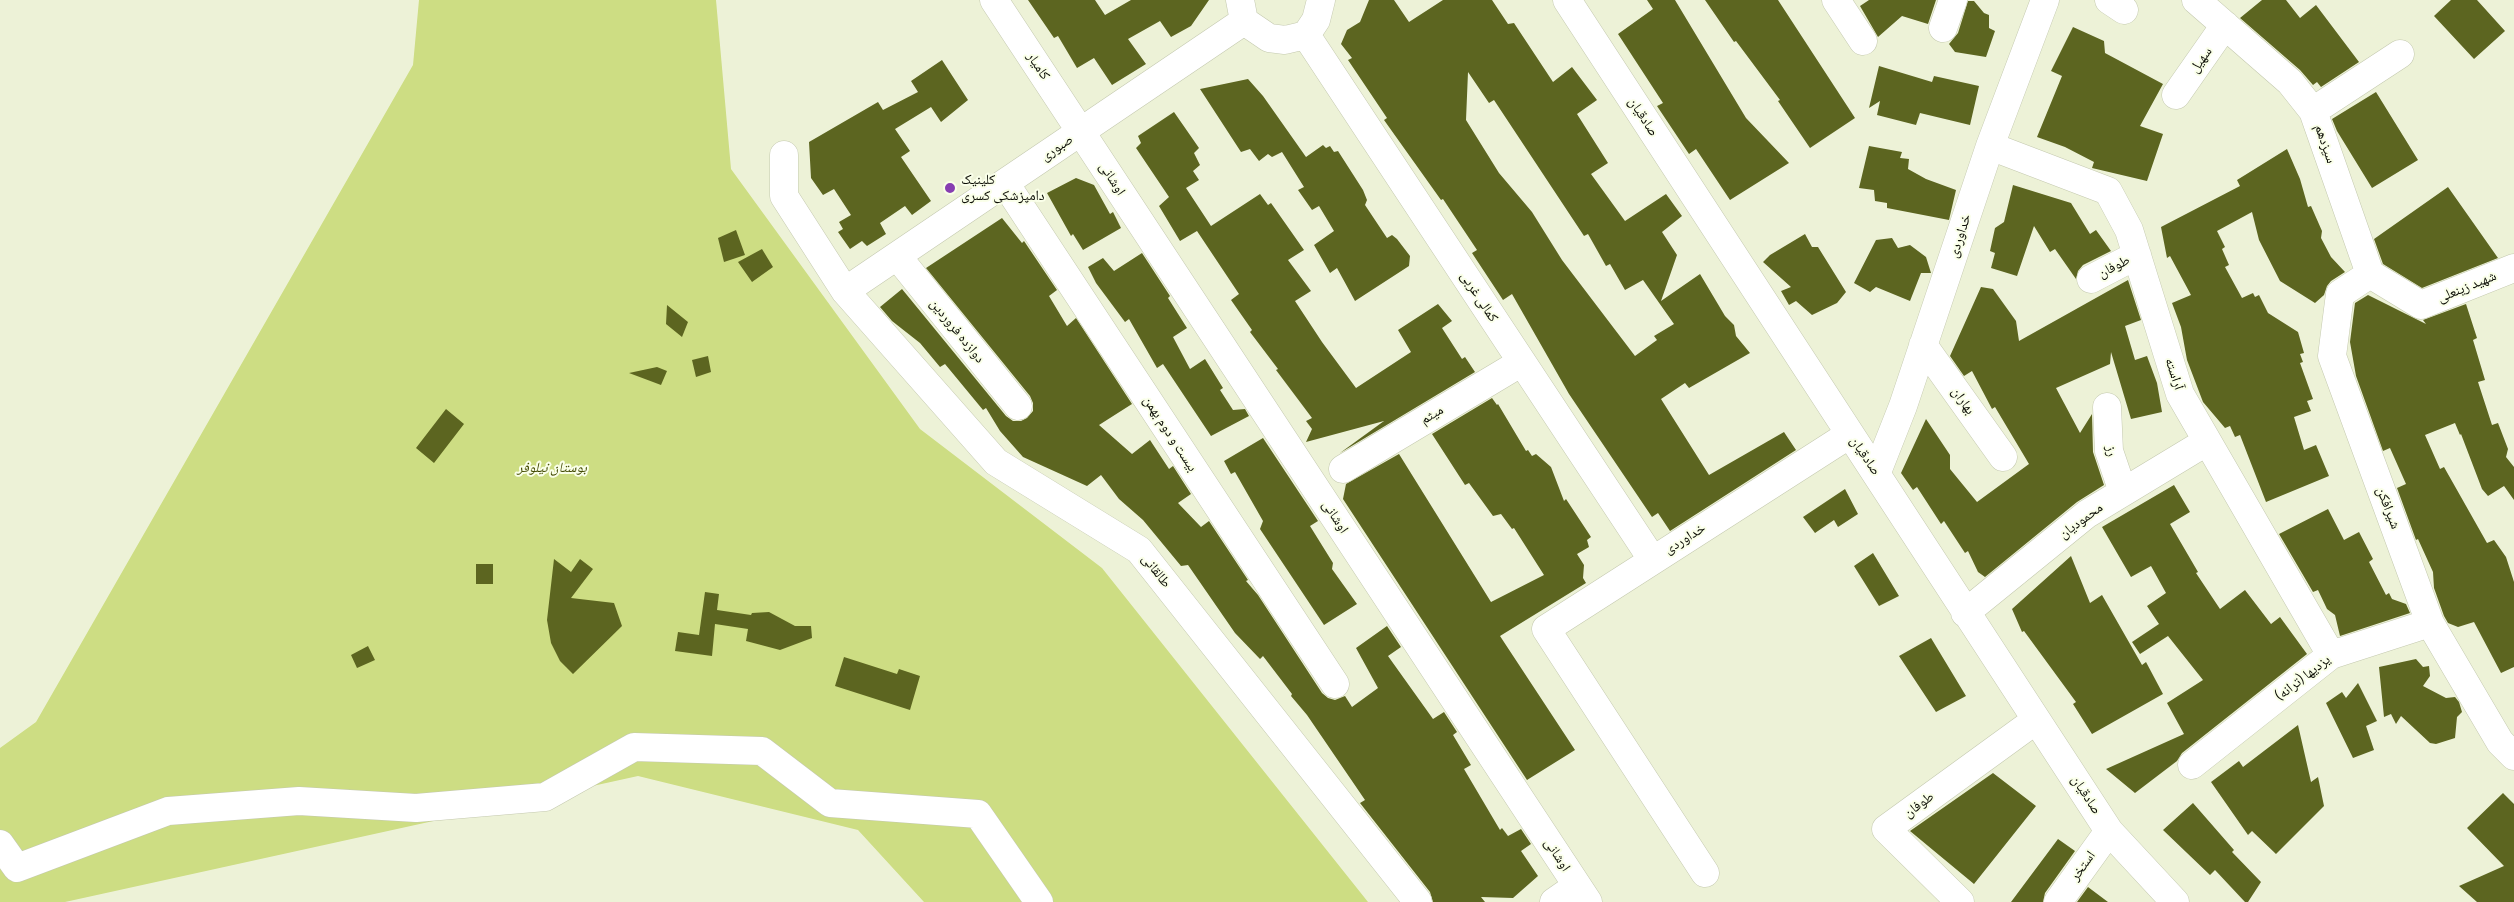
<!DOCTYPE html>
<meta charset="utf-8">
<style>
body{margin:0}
canvas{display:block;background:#edf2d7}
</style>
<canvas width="2514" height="902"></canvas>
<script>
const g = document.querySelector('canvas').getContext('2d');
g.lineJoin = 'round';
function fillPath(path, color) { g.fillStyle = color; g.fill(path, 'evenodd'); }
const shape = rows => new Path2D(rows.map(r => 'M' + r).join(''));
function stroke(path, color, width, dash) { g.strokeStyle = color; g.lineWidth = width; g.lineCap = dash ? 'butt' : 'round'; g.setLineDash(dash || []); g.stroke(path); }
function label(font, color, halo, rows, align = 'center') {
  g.font = font + ' Bitter,"Noto Naskh Arabic",serif'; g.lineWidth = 4; g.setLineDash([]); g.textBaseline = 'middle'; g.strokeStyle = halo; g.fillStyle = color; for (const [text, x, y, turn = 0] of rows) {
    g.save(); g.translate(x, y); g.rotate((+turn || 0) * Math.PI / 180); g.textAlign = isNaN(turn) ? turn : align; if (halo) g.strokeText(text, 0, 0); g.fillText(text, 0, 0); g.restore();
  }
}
const green = shape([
 [419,0,716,0,731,169,920,429,1102,568,1368,902,924,902,858,830,638,776,65,902,0,902,0,748,36,722,413,65]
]);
const building = shape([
 [1028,0,1095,0,1105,15,1131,0,1209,0,1191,26,1171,37,1160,21,1128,39,1146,64,1112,85,1094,58,1077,68,1058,36,1054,38],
 [1369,0,1394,0,1409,22,1443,0,1492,0,1508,24,1514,23,1553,82,1572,67,1597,100,1577,114,1608,163,1591,174,1625,221,1666,194,1682,216,1662,232,1677,255,1661,301,1700,274,1725,316,1734,325,1736,336,1750,353,1689,388,1685,383,1661,399,1709,475,1784,432,1796,450,1670,531,1658,513,1652,517,1569,394,1512,294,1503,300,1472,253,1477,250,1443,199,1441,200,1384,120,1387,118,1348,60,1352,58,1341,44,1347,30,1360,22],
 [1468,72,1489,103,1494,100,1584,236,1588,234,1606,266,1610,264,1625,290,1643,280,1674,324,1654,336,1657,340,1635,356,1562,260,1532,212,1499,173,1466,120],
 [1647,0,1675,0,1746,118,1789,163,1730,200,1696,149,1689,154,1657,106,1663,103,1618,34,1653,9],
 [1705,0,1778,0,1855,118,1810,148,1778,101,1780,100,1736,41,1734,42],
 [1869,0,1936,0,1928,24,1902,16,1878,37,1860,6],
 [2262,0,2286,0,2300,18,2316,5,2359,62,2321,87,2317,82,2313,85,2300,70,2240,18],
 [2451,0,2477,0,2505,31,2474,59,2434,16],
 [1968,1,1974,1,1984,13,1989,15,1989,28,1995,31,1986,57,1955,52,1949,44,1958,33],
 [2073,27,2104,41,2105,53,2163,84,2140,126,2163,134,2147,181,2092,168,2094,162,2065,147,2037,137,2062,76,2051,71],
 [942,60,968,100,941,122,931,107,895,129,910,151,901,157,931,201,912,215,905,206,880,223,886,234,867,246,862,241,850,249,838,232,843,229,839,222,851,215,834,189,823,195,811,178,809,142,878,102,883,110,918,92,911,81],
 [1879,66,1932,82,1934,76,1979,86,1970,125,1920,113,1916,125,1877,115,1880,101,1869,108],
 [1248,79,1263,96,1306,157,1323,145,1326,148,1330,146,1334,152,1338,151,1363,190,1367,200,1365,205,1387,238,1392,235,1397,239,1410,256,1409,266,1355,301,1337,268,1330,273,1314,245,1334,231,1319,206,1312,210,1298,190,1304,187,1282,152,1272,157,1268,154,1259,161,1250,149,1241,152,1200,89],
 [2376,92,2418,160,2372,188,2337,131,2332,119],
 [1174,112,1199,148,1194,153,1200,165,1193,171,1199,180,1186,188,1211,226,1260,194,1268,205,1271,203,1304,250,1288,260,1311,291,1295,301,1322,342,1356,388,1411,352,1398,330,1438,304,1452,321,1442,328,1462,359,1465,357,1475,372,1340,453,1384,421,1306,442,1312,429,1306,421,1312,418,1276,370,1278,369,1250,332,1252,330,1231,300,1239,294,1197,231,1180,241,1159,206,1169,197,1136,148,1141,143,1138,136],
 [1869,146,1902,152,1900,158,1909,159,1908,169,1926,179,1956,190,1949,220,1887,208,1887,203,1875,201,1874,190,1859,188],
 [2287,149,2300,179,2308,207,2311,206,2322,231,2321,238,2331,257,2345,272,2331,281,2327,286,2324,295,2315,303,2280,281,2259,240,2252,212,2217,231,2225,247,2222,249,2229,265,2225,267,2242,298,2253,293,2255,297,2259,295,2268,313,2298,332,2304,353,2300,354,2303,362,2300,363,2313,399,2307,401,2311,411,2294,417,2304,450,2316,445,2329,476,2266,502,2240,435,2235,437,2230,426,2225,428,2203,402,2187,360,2181,327,2172,303,2191,295,2170,256,2167,258,2161,227,2240,186,2237,180],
 [1076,178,1094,185,1110,214,1113,212,1121,228,1083,250,1073,234,1071,236,1047,193],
 [2013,185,2071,203,2090,234,2096,230,2111,251,2083,265,2078,271,2076,279,2055,249,2050,252,2034,226,2017,276,1991,268,1995,253,1990,251,1995,228,2004,222],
 [2448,187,2498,258,2422,288,2383,264,2374,239],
 [1002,218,1022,243,1024,241,1057,290,1049,296,1067,326,1076,318,1132,404,1099,425,1132,454,1150,440,1169,469,1173,466,1191,494,1178,503,1201,527,1209,521,1248,580,1246,581,1258,595,1322,693,1328,698,1335,700,1345,696,1352,707,1378,688,1356,648,1387,626,1401,647,1388,656,1433,719,1444,712,1457,732,1453,735,1471,765,1464,769,1500,830,1502,828,1508,836,1521,829,1531,844,1521,851,1538,876,1513,898,1481,897,1485,902,1433,902,1430,892,1360,803,1365,800,1307,715,1291,696,1292,694,1263,656,1260,659,1235,633,1188,565,1181,566,1143,520,1119,499,1101,475,1087,486,1023,457,1000,431,986,408,983,410,945,364,940,367,920,343,892,321,880,307,902,289,1006,416,1013,421,1021,421,1027,418,1033,411,1033,403,1030,396,926,268],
 [736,230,745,255,724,262,718,238],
 [1805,234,1812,247,1818,247,1846,292,1837,303,1812,315,1796,301,1789,305,1781,291,1791,287,1763,262,1770,255],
 [1892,238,1898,248,1910,245,1926,257,1931,273,1921,273,1910,301,1876,287,1870,292,1854,283,1876,240],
 [762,249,773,267,752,282,738,262],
 [1142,253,1170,296,1168,298,1187,328,1173,337,1190,369,1205,359,1223,388,1220,390,1233,410,1245,409,1249,416,1211,436,1163,364,1157,368,1129,319,1125,322,1096,283,1088,267,1103,258,1114,271],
 [2128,280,2141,320,2125,326,2135,360,2147,356,2157,383,2162,412,2131,419,2111,352,2110,364,2056,388,2080,433,2092,414,2093,452,2104,485,2077,502,1985,577,1978,572,1968,551,1965,553,1944,521,1941,524,1917,487,1913,490,1901,473,1926,419,1950,455,1950,469,1977,502,2029,464,1995,407,1992,409,1972,371,1964,376,1950,356,1981,287,1993,289,2016,321,2019,341],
 [2368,295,2426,324,2423,320,2466,304,2477,338,2473,340,2485,380,2478,382,2492,425,2498,423,2508,449,2506,457,2514,467,2514,500,2504,486,2488,496,2482,489,2461,434,2460,435,2455,423,2425,435,2440,469,2444,467,2487,543,2494,540,2506,557,2514,582,2514,667,2501,673,2474,622,2458,627,2448,623,2444,616,2434,588,2433,572,2418,539,2416,540,2397,488,2406,484,2390,448,2383,451,2356,376,2350,342,2355,303],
 [667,305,688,322,682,337,666,324],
 [708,356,711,372,696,377,692,360],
 [657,367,667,371,661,385,629,373],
 [1492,398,1497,405,1498,404,1526,451,1528,450,1532,456,1536,454,1551,467,1564,501,1566,499,1591,537,1587,540,1589,547,1577,554,1584,565,1583,578,1586,583,1500,636,1575,750,1527,780,1343,499,1346,484,1399,454,1491,602,1544,575,1514,528,1512,529,1501,514,1493,516,1469,483,1465,485,1432,434],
 [446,409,464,424,434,463,416,448],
 [1263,438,1318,521,1310,526,1333,563,1332,569,1357,604,1324,625,1260,529,1263,521,1235,472,1231,474,1224,461],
 [2174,485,2190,512,2170,524,2198,572,2196,573,2220,609,2245,590,2271,624,2280,617,2307,654,2182,753,2177,761,2135,793,2106,769,2184,734,2167,703,2203,680,2168,636,2140,654,2132,642,2159,624,2147,606,2166,593,2151,566,2131,577,2102,527],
 [1845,489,1858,514,1838,527,1834,520,1815,533,1803,517],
 [2328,509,2344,540,2359,532,2373,559,2369,562,2386,595,2389,593,2392,599,2406,604,2410,613,2340,636,2335,615,2327,609,2318,590,2313,592,2279,534],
 [1873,553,1899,596,1879,606,1854,566],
 [2071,556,2090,603,2102,595,2142,665,2146,662,2163,694,2092,734,2073,704,2076,702,2024,631,2022,632,2012,609],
 [554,559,571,572,580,559,593,569,571,598,614,603,622,626,573,674,560,661,551,643,547,620],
 [476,564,493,564,493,584,476,584],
 [705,592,719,594,717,610,751,615,752,613,769,612,795,626,811,626,812,638,780,650,746,641,748,629,715,624,712,656,675,651,678,632,699,635],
 [1931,638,1966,696,1936,712,1899,656],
 [368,646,375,660,357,668,351,655],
 [844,657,897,674,899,669,920,676,910,710,835,686],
 [2416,659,2423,667,2429,666,2430,676,2423,686,2446,698,2455,697,2459,702,2462,712,2457,717,2455,738,2436,744,2430,743,2401,716,2396,724,2391,714,2384,717,2379,667],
 [2358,683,2377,721,2366,726,2374,750,2353,758,2326,703,2342,692,2346,698],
 [2298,725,2311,782,2318,777,2324,806,2276,854,2252,831,2248,835,2211,782,2239,761,2243,767],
 [1993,773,2036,806,1974,884,1910,831],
 [2503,793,2514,804,2514,902,2477,902,2459,886,2504,866,2467,828],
 [2193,803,2234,850,2232,852,2261,882,2248,902,2245,902,2215,870,2210,875,2163,830],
 [2058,839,2075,851,2045,893,2043,902,2011,902],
 [2088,887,2108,902,2077,902]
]);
const minor = shape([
 [994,0,1588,902],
 [1240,0,1244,21,1269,38,1285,40,1306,35,1316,20,1321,0],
 [1567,0,2109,831,2175,902],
 [1836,0,1863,41],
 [2109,0,2124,10],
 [2196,0,2290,82,2313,111,2370,274,2421,305,2514,268],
 [1943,28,1953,0],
 [1306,35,1652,559],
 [2176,95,2225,25],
 [2313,111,2400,54],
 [1990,146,2108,191,2129,230,2180,394,2331,655],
 [784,155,784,196,845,291,996,462,1139,550,1418,902],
 [1005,183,1335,684],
 [897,256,1018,406],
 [2370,274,2340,294,2332,356,2430,623,2500,742,2514,756],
 [2091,279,2137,255],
 [845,291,1244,21],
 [1923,345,2003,457],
 [2107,407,2109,451,2123,492],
 [1343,469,1522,362],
 [1877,472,1903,406,1990,146,2045,0],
 [1965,613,2087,514,2206,442],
 [2192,765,2331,655,2430,623],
 [0,844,17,868,168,811,299,801,416,808,545,797,634,747,762,751,830,803,978,814,1039,902],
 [1705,873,1546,629,1850,434],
 [1554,902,1577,886],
 [1960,902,1886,829,2036,720],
 [2058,902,2109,831]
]);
const markers = [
 [950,188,6,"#873eb1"]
];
const streetNames = [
 ["سهیل",2201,60,-55],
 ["کامیار",1038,66,57],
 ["صادقیان",1643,117,57],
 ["سیزدهم",2325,144,71],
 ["صبوری",1057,148,-34],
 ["اوشانی",1112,179,57],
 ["خداوردی",1960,236,-72],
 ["طوفان",2114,267,-27],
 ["شهید زینعلی",2467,287,-22],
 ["کمالی غربی",1479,297,57],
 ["دوازده فروردین",957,331,51],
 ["آراسته",2174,374,72],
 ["بهاران",1963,401,55],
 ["میثم",1432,415,-31],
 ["بیست و دوم بهمن",1170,434,57],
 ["رز",2111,451,79],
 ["صادقیان",1865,456,56],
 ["شیرافکن",2388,508,69],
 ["اوشانی",1335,517,57],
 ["محمودیان",2081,521,-36],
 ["خداوردی",1685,539,-32],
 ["طالقانی",1156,571,52],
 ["یزدیها (ترانه)",2303,678,-38],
 ["صادقیان",2086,795,57],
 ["طوفان",1919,805,-36],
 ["اوشانی",1557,855,57],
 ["استخر",2083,866,-54]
];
const poiNames = [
 ["کلینیک",961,180],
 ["دامپزشکی کسری",961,196]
];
const parkNames = [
 ["بوستان نیلوفر",552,468]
];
fillPath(green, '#cddd83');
fillPath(building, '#5c6520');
stroke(minor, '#c4c9af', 29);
stroke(minor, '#fff', 28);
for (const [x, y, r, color] of markers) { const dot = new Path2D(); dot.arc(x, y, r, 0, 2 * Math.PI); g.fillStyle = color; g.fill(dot); stroke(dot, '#faffe9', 2); }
label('14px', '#0b0d05', '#faffe9', streetNames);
label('14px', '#0b0d05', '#faffe9', poiNames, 'left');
label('italic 14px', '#414901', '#faffe9', parkNames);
</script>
